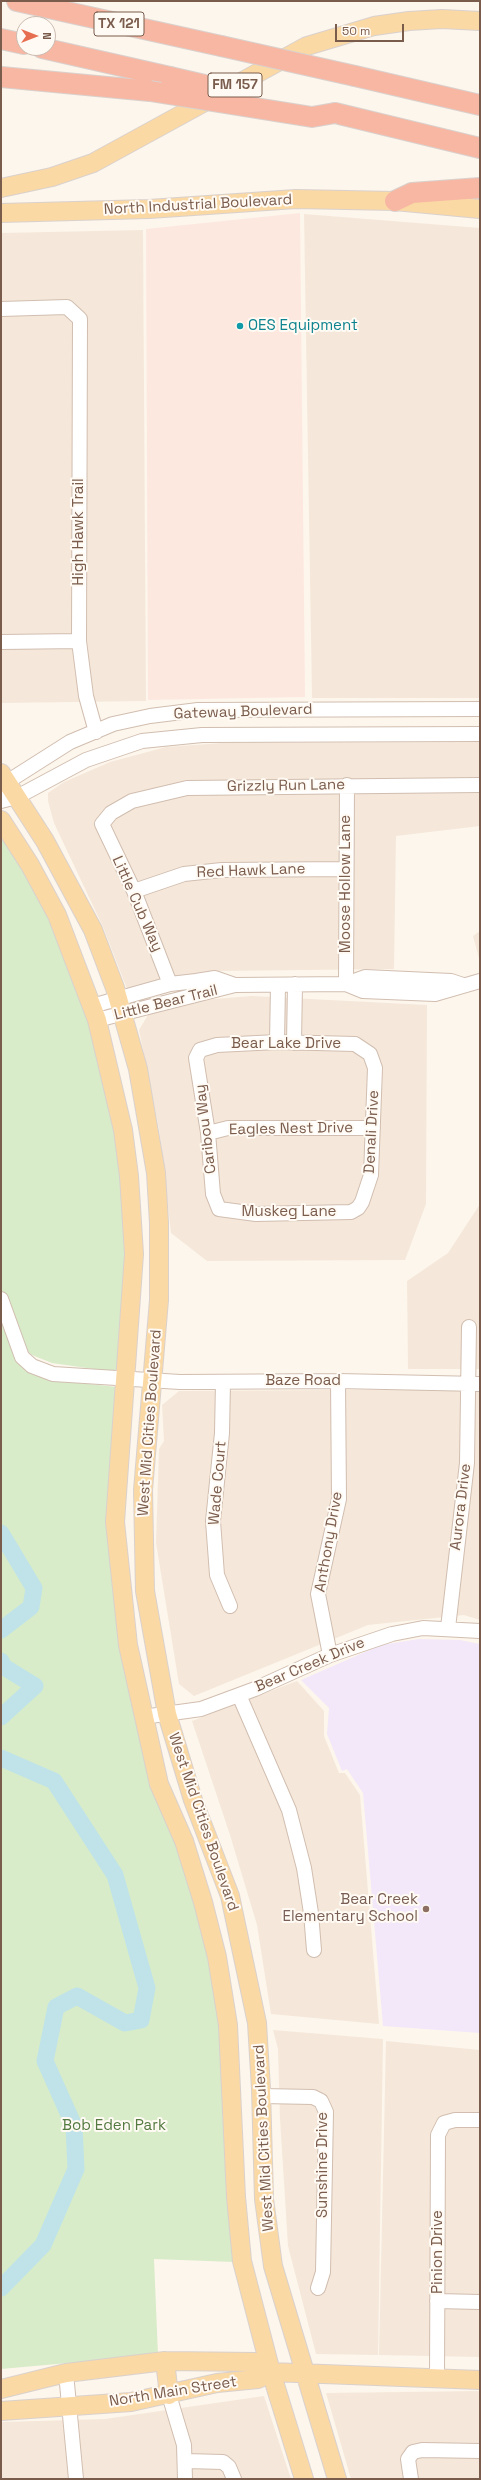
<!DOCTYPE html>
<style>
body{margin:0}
#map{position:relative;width:481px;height:2480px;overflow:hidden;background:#fdf6ec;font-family:"Space Grotesk",sans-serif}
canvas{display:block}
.frame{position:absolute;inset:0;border:2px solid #7a5c4d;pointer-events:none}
.north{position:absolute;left:16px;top:16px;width:40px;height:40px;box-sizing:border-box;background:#fffaf3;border:1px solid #cabbb1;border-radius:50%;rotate:90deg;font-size:11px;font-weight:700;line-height:16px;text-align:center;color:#7a5c4d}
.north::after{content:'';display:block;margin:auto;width:14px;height:18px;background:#e76f51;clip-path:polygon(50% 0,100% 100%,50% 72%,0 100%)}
.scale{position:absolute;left:335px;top:24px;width:69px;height:18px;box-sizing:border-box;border:2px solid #7a5c4d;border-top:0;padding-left:5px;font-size:12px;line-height:14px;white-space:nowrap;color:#7a5c4d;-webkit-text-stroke:3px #fffaf3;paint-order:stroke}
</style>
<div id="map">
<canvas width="481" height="2480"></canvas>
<div class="frame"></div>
<div class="north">N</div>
<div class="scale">50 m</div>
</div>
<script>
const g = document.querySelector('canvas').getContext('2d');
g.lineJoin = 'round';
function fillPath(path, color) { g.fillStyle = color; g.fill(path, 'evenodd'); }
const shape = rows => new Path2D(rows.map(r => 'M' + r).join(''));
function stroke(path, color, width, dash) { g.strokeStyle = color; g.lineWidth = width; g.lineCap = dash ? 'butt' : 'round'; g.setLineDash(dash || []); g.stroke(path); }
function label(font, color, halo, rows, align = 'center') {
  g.font = font + ' "Space Grotesk",sans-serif'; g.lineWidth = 4; g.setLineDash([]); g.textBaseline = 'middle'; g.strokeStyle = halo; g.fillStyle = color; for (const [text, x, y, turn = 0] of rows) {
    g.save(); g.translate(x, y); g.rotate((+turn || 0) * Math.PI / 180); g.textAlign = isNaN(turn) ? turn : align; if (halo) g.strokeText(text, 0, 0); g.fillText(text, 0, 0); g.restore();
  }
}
const residential = shape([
 [304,214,480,228,480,698,312,698],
 [143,230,146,701,1,703,1,233],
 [480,742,480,826,396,836,394,969,217,971,127,989,103,927,54,823,48,801,48,793,64,782,110,762,166,747,222,743],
 [480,931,480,962,473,936],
 [252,996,427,1005,426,1204,405,1260,207,1261,171,1233,159,1129,139,1030,148,1015,201,1000],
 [480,1204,480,1369,408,1369,407,1281,448,1253],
 [480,1389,480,1620,464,1615,368,1625,194,1696,179,1684,156,1543,159,1449,164,1441,162,1405,179,1391],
 [297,1681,324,1711,324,1736,339,1773,345,1773,360,1795,379,2024,271,2014,257,1925,230,1835,192,1721],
 [273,2030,383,2039,378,2355,316,2354,288,2246,280,2119,278,2049],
 [386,2041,480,2050,480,2357,379,2355],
 [480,2391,480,2479,351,2479,326,2393],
 [264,2396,291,2479,1,2479,1,2422,105,2419]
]);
const commercial = shape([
 [300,213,305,697,148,700,146,229]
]);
const education = shape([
 [419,1639,460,1640,480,1644,480,2033,383,2026,363,1793,347,1769,342,1771,327,1734,329,1708,301,1680,381,1645]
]);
const green = shape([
 [1,837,26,876,50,922,88,1011,116,1130,123,1192,125,1298,120,1365,115,1372,52,1363,32,1355,22,1347,16,1333,1,1288],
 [1,1317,5,1330,52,1380,117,1387,114,1587,199,1903,224,2026,234,2262,154,2259,158,2355,1,2369]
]);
const river = shape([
 [1,1533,34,1588,31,1607,1,1630],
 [1,1661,4,1667,35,1686,1,1717],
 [1,1758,54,1781,115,1875,147,1988,141,2020,125,2023,77,1996,56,2007,45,2061,74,2126,76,2169,43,2245,1,2288]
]);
const minor = shape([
 [1,309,67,307,80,319,79,641,86,696,96,732],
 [1,642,79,641],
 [1,789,7,782,70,742,113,724,150,716,198,710,480,709],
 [1,801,17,797,86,760,142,741,202,735,480,734],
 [134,891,184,874,222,870,346,869],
 [170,984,134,891,102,824,111,813,132,801,187,788,480,785],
 [346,984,347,785],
 [346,984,363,991,435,994,480,981],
 [92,1006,170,984,196,981,215,978,235,985],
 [97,1020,235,985,346,984,365,977,451,981,463,985],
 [277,1042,355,1044,370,1054,375,1068,371,1175,362,1202,358,1208,351,1212,256,1214,219,1209,213,1194,208,1133,196,1058,200,1050,217,1045,277,1042],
 [277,1042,278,985],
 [294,1043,295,984],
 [208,1133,228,1128,373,1128],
 [1,1299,22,1357,32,1366,53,1374,180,1382,338,1381,480,1384],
 [223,1382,222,1433,213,1521,217,1575,230,1606],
 [448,1628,467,1463,469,1327],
 [330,1655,318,1594,339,1499,338,1381],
 [239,1695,289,1810,304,1868,311,1913,314,1950],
 [143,1717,201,1709,255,1689,330,1655,392,1634,423,1628,480,1631],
 [262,2096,313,2097,321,2101,326,2112,323,2272,318,2288],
 [437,2301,480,2302],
 [66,2373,76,2479],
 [437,2378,438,2135,444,2123,455,2120,480,2120],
 [169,2395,184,2445,185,2479],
 [186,2461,223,2462,229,2467,234,2479],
 [411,2479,408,2459,413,2452,422,2450,480,2451]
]);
const major = shape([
 [1,188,52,177,93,163,307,46,374,26,409,21,442,19,480,21],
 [1,213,149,209,296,199,395,201,480,209],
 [1,773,45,841,93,930,115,988,138,1069,156,1173,159,1223,159,1300,143,1490,145,1591,167,1714,193,1800,230,1896,257,2023,261,2089,264,2199,273,2266,337,2479],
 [1,820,30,865,57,915,76,965,97,1020,123,1130,129,1176,134,1254,115,1522,128,1645,159,1784,184,1841,203,1902,217,1957,228,2025,236,2197,242,2261,271,2372,304,2479],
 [165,2361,169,2395],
 [1,2389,66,2373,165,2361,255,2362,271,2372,480,2380],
 [1,2411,131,2402,217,2383,258,2379,271,2372]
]);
const highway = shape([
 [17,1,221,46],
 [1,39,24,44],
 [42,48,170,77],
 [355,76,480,105],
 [1,77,150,91],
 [335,113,480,148],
 [395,201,412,193,480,188]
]);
const highwayBridge = shape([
 [221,46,355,76],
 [170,77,235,92],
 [150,91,312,117,335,113]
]);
const markers = [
 [240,326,4,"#0f9aa8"],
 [426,1909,4,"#8d6e63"]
];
const shields = [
 [119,24,50],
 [235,85,54]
];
const shieldNames = [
 ["TX 121",119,24],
 ["FM 157",235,85]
];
const streetNames = [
 ["North Industrial Boulevard",198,205,-3],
 ["High Hawk Trail",79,532,-90],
 ["Gateway Boulevard",243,712,-2],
 ["Grizzly Run Lane",286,786,-1],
 ["Red Hawk Lane",251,871,-2],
 ["Moose Hollow Lane",346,884,-90],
 ["Little Cub Way",137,904,66],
 ["Little Bear Trail",166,1003,-14],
 ["Bear Lake Drive",286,1044],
 ["Caribou Way",206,1129,-97],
 ["Eagles Nest Drive",291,1129,-1],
 ["Denali Drive",372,1132,-87],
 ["Muskeg Lane",289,1212],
 ["Baze Road",303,1381],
 ["West Mid Cities Boulevard",150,1423,-86],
 ["Wade Court",218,1483,-85],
 ["Aurora Drive",461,1507,-83],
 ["Anthony Drive",329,1542,-80],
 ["Bear Creek Drive",310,1665,-23],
 ["West Mid Cities Boulevard",203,1822,71],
 ["West Mid Cities Boulevard",264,2138,-93],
 ["Sunshine Drive",323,2165,-90],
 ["Pinion Drive",438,2252,-90],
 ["North Main Street",173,2392,-9]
];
const cultureNames = [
 ["OES Equipment",248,326]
];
const educationNames = [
 ["Bear Creek",418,1900],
 ["Elementary School",418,1917]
];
const parkNames = [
 ["Bob Eden Park",114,2126]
];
fillPath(residential, '#f5e8da');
fillPath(commercial, '#fde8e0');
fillPath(education, '#f3e8fa');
fillPath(green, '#d8ecc9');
stroke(river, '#bfe3e8', 17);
stroke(minor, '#d1beb0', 16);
stroke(major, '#dad1cd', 20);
stroke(highway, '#dad1cd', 22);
stroke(minor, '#fff', 14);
stroke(major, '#fbd9a5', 18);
stroke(highway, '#f7b7a3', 20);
stroke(highwayBridge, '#dad1cd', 22, []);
stroke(highwayBridge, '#f7b7a3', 20);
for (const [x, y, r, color] of markers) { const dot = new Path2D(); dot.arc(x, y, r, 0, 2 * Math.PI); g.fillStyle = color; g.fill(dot); stroke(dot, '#fffaf3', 1.5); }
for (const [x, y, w] of shields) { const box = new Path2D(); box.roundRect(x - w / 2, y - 12, w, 24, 3); g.fillStyle = '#fffaf3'; g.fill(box); stroke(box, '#7a5c4d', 1); }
label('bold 14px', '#7a5c4d', null, shieldNames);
label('15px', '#7a5c4d', '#fffaf3', streetNames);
label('15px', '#0d838f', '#fffaf3', cultureNames, 'left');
label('15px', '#785e54', '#fffaf3', educationNames, 'right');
label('15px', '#537a41', '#fffaf3', parkNames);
</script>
